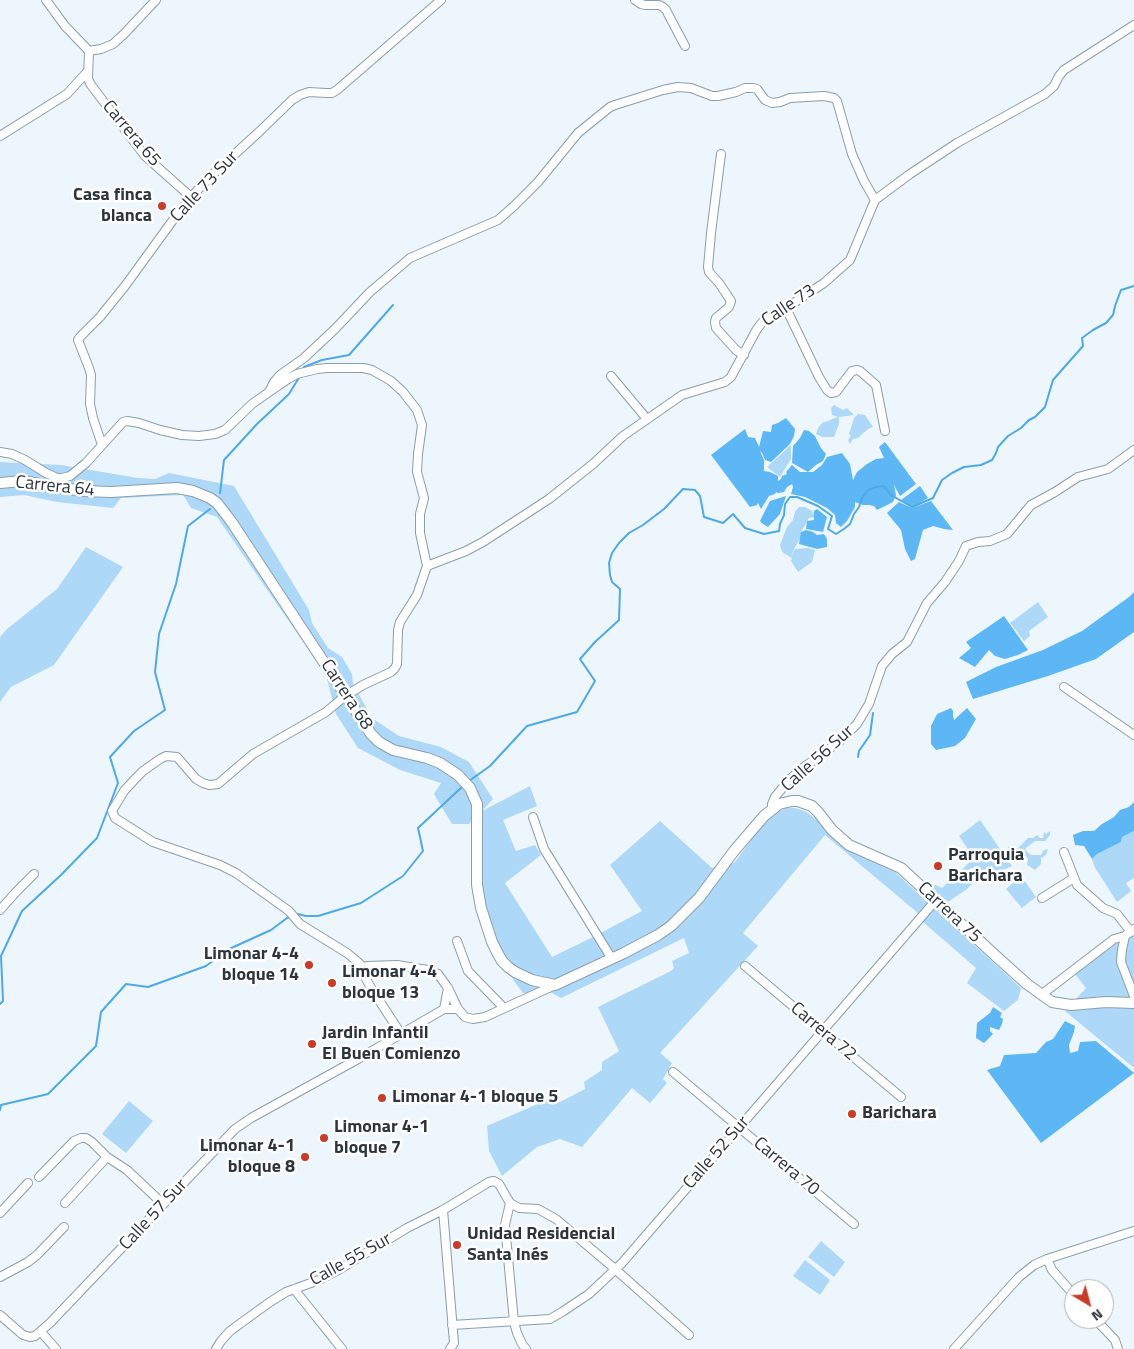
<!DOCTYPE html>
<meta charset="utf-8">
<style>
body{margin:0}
#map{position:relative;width:1134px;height:1349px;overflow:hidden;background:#edf6fd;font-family:"Titillium Web",sans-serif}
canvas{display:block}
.north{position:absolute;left:1064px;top:1279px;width:50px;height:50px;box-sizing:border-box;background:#fff;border:1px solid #abaeb1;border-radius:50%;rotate:143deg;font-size:14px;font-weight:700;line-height:20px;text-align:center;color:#2c353b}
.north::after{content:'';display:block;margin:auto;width:18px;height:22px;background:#c73b27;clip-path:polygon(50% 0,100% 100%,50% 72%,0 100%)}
</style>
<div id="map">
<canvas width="1134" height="1349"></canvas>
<div class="north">N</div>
</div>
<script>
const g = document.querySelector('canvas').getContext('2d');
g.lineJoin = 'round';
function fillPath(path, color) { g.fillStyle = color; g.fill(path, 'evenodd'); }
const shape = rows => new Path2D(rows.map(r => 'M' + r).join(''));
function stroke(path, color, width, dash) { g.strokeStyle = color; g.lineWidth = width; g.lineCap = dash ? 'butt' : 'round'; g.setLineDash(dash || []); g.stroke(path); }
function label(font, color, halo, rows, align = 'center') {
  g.font = font + ' "Titillium Web",sans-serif'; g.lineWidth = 5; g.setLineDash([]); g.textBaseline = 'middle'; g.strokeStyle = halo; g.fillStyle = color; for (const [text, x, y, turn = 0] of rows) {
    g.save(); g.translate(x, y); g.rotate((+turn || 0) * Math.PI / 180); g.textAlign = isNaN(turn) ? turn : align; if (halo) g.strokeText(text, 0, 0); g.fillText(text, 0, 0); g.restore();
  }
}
const green = shape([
 [834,405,843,410,847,408,854,415,839,417,839,424,834,437,822,437,816,434,818,428,822,423,838,417,832,415,831,408],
 [858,414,865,415,873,427,868,429,858,438,853,439,850,444,848,440,851,436,849,434,854,418],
 [791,445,791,459,780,477,767,467],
 [0,462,61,465,138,478,155,479,169,473,234,486,309,610,312,623,328,648,342,657,352,674,353,684,372,718,399,736,441,747,469,762,493,799,482,811,530,786,537,806,503,820,516,851,535,845,541,855,505,883,552,957,593,937,642,911,610,865,660,821,712,868,734,863,764,823,775,813,786,808,795,808,805,811,821,823,830,834,853,853,895,872,1021,988,1018,1000,1004,1011,967,983,976,968,923,922,919,914,825,835,743,933,758,946,660,1053,672,1063,663,1079,667,1083,650,1103,632,1088,582,1147,560,1139,537,1147,502,1176,489,1151,487,1126,556,1096,560,1102,585,1089,584,1082,602,1070,602,1062,619,1051,598,1007,671,971,674,968,672,961,689,953,684,938,561,998,552,993,523,993,514,981,495,941,482,888,479,814,469,824,452,824,434,794,441,783,400,770,358,748,336,714,326,675,217,517,191,508,183,495,121,498,113,508,57,502,24,495,0,497],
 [799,507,805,507,812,511,815,517,809,518,801,532,802,536,794,549,791,558,795,549,807,548,815,550,812,562,798,572,791,561,792,558,782,552,780,545,787,527,793,520,795,512],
 [86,547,123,567,54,665,11,687,0,702,0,637,7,629,57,589],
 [1038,602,1048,617,1029,631,1030,636,1024,641,1010,623],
 [980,820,1012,866,985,878,976,868,971,868,969,872,974,877,973,883,967,889,948,902,928,886,931,883,942,888,974,858,959,836],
 [1050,831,1050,835,1045,841,1035,841,1026,848,1025,850,1031,855,1041,855,1044,850,1048,849,1046,855,1041,858,1041,864,1035,870,1027,865,1028,859,1026,856,1019,856,1012,858,1008,847,1011,846,1016,850,1028,838,1033,838,1037,835,1040,838,1043,838,1044,832,1046,834],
 [1134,831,1134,878,1126,883,1131,891,1117,902,1094,866,1092,859,1097,854,1121,842,1122,837],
 [1019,873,1036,897,1022,908,1006,889,1013,883,1011,878],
 [1134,934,1134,1068,1065,1011,1086,988,1075,974,1114,945],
 [129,1101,153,1121,126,1153,102,1134],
 [821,1241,845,1262,834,1277,808,1257],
 [805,1260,830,1280,820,1295,793,1276]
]);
const forest = shape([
 [786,418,795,429,794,436,790,444,771,462,765,460,762,453,760,451,764,460,764,471,770,472,778,476,778,481,781,479,782,476,787,474,786,472,792,465,800,472,808,472,792,463,793,446,800,438,804,430,809,431,815,436,821,448,826,454,823,461,816,465,808,472,813,472,822,465,827,457,842,453,850,464,853,480,857,472,867,464,876,459,884,458,879,447,885,442,916,484,900,496,894,485,896,495,893,502,877,510,874,506,869,505,863,505,855,502,855,507,847,521,841,527,836,523,835,515,827,508,805,497,791,494,793,487,792,484,787,487,784,492,778,493,776,492,775,494,769,496,761,509,758,503,757,505,750,507,711,455,745,429,748,437,755,438,759,447,763,431,771,432,772,425,778,423],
 [920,486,928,498,912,507,901,500],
 [786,496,780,514,768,527,763,524,760,521,770,501],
 [931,501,953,530,944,529,933,526,923,530,915,559,911,561,905,549,901,530,887,513,899,502,912,508],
 [817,509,827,517,823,532,806,529,807,521,814,520,814,511],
 [806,530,813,532,817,535,824,534,827,539,827,547,817,549,799,544,801,532],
 [1134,592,1134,632,1096,659,1048,676,973,699,966,682,996,667,1043,650,1082,631,1129,597],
 [1004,616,1028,650,1018,655,1005,659,995,656,989,650,975,667,959,658,971,648,966,642],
 [951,708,953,711,953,716,954,720,967,708,976,719,965,738,955,746,936,750,931,744,931,726,937,714],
 [1134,802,1134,831,1122,837,1121,842,1097,854,1092,859,1084,846,1075,845,1073,835,1083,831,1094,831,1102,824,1114,817,1120,810,1129,807],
 [993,1007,1002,1013,1000,1017,1003,1019,1002,1024,999,1030,990,1027,990,1031,993,1034,984,1043,976,1038,977,1023,990,1013],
 [1065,1021,1075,1026,1074,1032,1069,1045,1070,1053,1078,1051,1080,1042,1096,1041,1134,1073,1041,1143,987,1070,1000,1066,1004,1055,1036,1053,1046,1042,1053,1039]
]);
const stream = shape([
 [303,370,304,367,322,360,349,355,393,305],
 [220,493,224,460,257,424,289,394,300,376],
 [858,757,859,751,870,735,873,713],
 [469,781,490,766,527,726,577,712,595,681,580,659,595,642,619,620,620,589,612,582,610,575,609,563,612,553,619,543,629,533,643,525,664,509,683,489,695,490,700,496,704,517,723,523,733,514,745,528,764,534,779,531,780,524,784,515,785,504,790,497,797,497,818,506,832,516,828,529,836,534,844,529,850,524,854,514,859,507,862,498,868,490,876,487,884,486,891,495,912,507,933,498,942,480,952,473,964,467,981,465,992,460,996,453,998,447,1008,436,1021,428,1029,420,1035,417,1045,407,1053,380,1083,346,1082,338,1093,330,1106,323,1113,315,1115,306,1121,290,1134,286],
 [296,915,298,914,306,916,318,916,361,903,403,876,423,851,418,828,463,786],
 [0,1004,3,1001,1,956,22,911,61,875,97,838,118,783,110,757,134,731,165,710,155,672,159,634,176,584,188,526,210,509],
 [0,1110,1,1105,48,1094,96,1046,101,1012,126,984,148,987,206,966,227,950,271,930,287,918,291,916]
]);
const street = shape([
 [46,0,65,26,89,51,88,79,91,85,145,156,191,197],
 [635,0,641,4,645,5,659,5,663,7,666,10,685,46],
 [89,51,101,49,113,44,124,34,156,0],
 [0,136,67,94,87,72],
 [721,154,711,233,708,267,709,272,719,283,731,301,729,307,716,318,715,322,716,328,736,350,744,355],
 [786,308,819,377,827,390,831,393,836,392,852,371,857,370,860,371,876,385,885,431],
 [611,376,647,419],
 [269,392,274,382,280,375,304,358,335,329,370,292,410,258,498,220,514,206,538,182,578,133,610,107,615,105,663,90,678,87,691,88,712,96,718,96,736,92,745,88,753,88,757,89,765,100,772,103,780,102,790,98,824,96,834,98,837,101,852,154,864,181,875,200],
 [102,445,93,418,90,404,91,375,89,368,78,340,80,337,100,317,125,286,173,220,191,197,211,176,260,131,292,100,300,95,309,92,326,93,332,93,337,90,441,0],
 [0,452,12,454,25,460,46,473,57,478,62,478,70,476,86,463,123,422,127,421,139,423,160,430,182,435,199,436,215,434,225,430,252,404,269,392,288,379,297,374,317,369,327,368,363,368,372,370,391,381,403,392,417,410,422,425,418,454,417,472,424,498,420,514,420,533,427,566],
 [427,566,466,551,483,542,549,499,593,464,623,436,682,395,725,382,731,377,757,329,764,320,786,308,824,283,850,260,875,200,910,174,957,143,1045,94,1054,86,1059,76,1064,70,1134,25],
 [1064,687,1134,735],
 [772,808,772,804,775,797,788,781,800,770,840,741,857,724,869,704,882,666,892,654,907,642,927,603,945,582,959,561,966,546,978,542,990,541,1007,534,1031,505,1055,492,1078,477,1108,469,1134,450],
 [533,817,544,849,612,959],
 [1064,852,1077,885,1103,908,1117,914,1131,932],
 [1042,898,1074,878],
 [0,910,16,892,34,874],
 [1125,936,1122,950,1121,962,1134,996],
 [457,941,468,971,504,1008],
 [745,966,901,1097],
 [364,968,358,962,347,953,300,924,289,911,236,873,220,865,153,842,115,818,112,811,124,791,135,779,143,771,160,759,166,756,177,757,196,779,203,783,209,785,218,784,253,754,326,712,345,696,363,685,391,672,395,668,397,664,398,630,400,622,417,595,427,566],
 [1041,995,1114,939,1125,936,1134,929],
 [444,1009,448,988],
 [401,1034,371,988,363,973,364,968,367,966,397,965,428,970,438,974,448,988,458,1009,465,1017,473,1019,485,1017,555,985],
 [673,1072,854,1224],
 [39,1177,74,1141,81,1138,86,1138,92,1142,107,1157],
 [65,1203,107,1157,127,1170,163,1204],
 [510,1203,505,1225,514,1322,517,1333,522,1344,526,1349],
 [443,1210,454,1343,450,1349],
 [0,1213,28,1183],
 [1047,1259,1052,1270,1074,1295],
 [0,1277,28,1262,37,1255,64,1227],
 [294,1289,342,1349],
 [0,1315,23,1335,30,1337,35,1336,50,1323,235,1129,251,1118,358,1059,444,1009,458,1009],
 [1095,1319,1115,1340,1118,1349],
 [452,1325,550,1319,562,1312,589,1294,622,1263,936,900],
 [41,1332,56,1349],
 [216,1349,221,1341,230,1331,270,1302,286,1292,319,1280,340,1269,407,1228,443,1210,489,1182,494,1181,499,1184,510,1203,519,1208,538,1209,556,1219,615,1269,689,1335],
 [954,1349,1019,1277,1034,1265,1047,1259,1134,1231]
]);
const secondary = shape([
 [0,483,22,481,82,491,111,492,177,488,193,491,210,498,217,503,231,521,371,734,379,742,393,750,427,758,440,763,458,775,470,788,477,804,477,885,481,908,492,942,497,952,502,961,508,967,515,972,532,980,555,985,624,953,658,935,671,926,699,898,734,851,764,816,779,804,792,801,798,801,812,806,818,812,832,830,849,845,901,868,998,958,1027,984,1052,1002,1071,1005,1106,1002,1134,1003]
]);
const markers = [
 [162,206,5,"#c73b27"],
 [938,866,5,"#c73b27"],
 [309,965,5,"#c73b27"],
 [332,983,5,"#c73b27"],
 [312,1044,5,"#c73b27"],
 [382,1098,5,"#c73b27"],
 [852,1114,5,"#c73b27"],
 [324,1138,5,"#c73b27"],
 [305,1157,5,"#c73b27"],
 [457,1245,5,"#c73b27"]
];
const streetNames = [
 ["Carrera 65",131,134,50],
 ["Calle 73 Sur",205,187,-47],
 ["Calle 73",789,306,-34],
 ["Carrera 64",55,487,6],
 ["Carrera 68",346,695,57],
 ["Calle 56 Sur",818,759,-42],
 ["Carrera 75",949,913,43],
 ["Carrera 72",823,1032,40],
 ["Calle 52 Sur",717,1153,-49],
 ["Carrera 70",786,1167,40],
 ["Calle 57 Sur",154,1215,-47],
 ["Calle 55 Sur",351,1260,-29]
];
const poiNames = [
 ["Casa finca",152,196,"right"],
 ["blanca",152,217,"right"],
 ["Parroquia",948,856],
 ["Barichara",948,877],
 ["Limonar 4-4",299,955,"right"],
 ["bloque 14",299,976,"right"],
 ["Limonar 4-4",342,973],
 ["bloque 13",342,994],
 ["Jardin Infantil",322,1034],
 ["El Buen Comienzo",322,1055],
 ["Limonar 4-1 bloque 5",392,1098],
 ["Barichara",862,1114],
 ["Limonar 4-1",334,1128],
 ["bloque 7",334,1149],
 ["Limonar 4-1",295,1147,"right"],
 ["bloque 8",295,1168,"right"],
 ["Unidad Residencial",467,1235],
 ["Santa Inés",467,1256]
];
fillPath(green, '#aed8f7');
fillPath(forest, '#5db7f5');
stroke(stream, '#4ea9e6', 2);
stroke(street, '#899eae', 10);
stroke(secondary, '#899eae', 12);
stroke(street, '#fff', 8);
stroke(secondary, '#fff', 10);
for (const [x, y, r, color] of markers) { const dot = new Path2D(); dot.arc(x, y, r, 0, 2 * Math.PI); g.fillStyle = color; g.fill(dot); stroke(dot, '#fff', 2); }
label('18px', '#2c353b', '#fff', streetNames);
label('bold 18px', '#2c353b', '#fff', poiNames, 'left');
</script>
